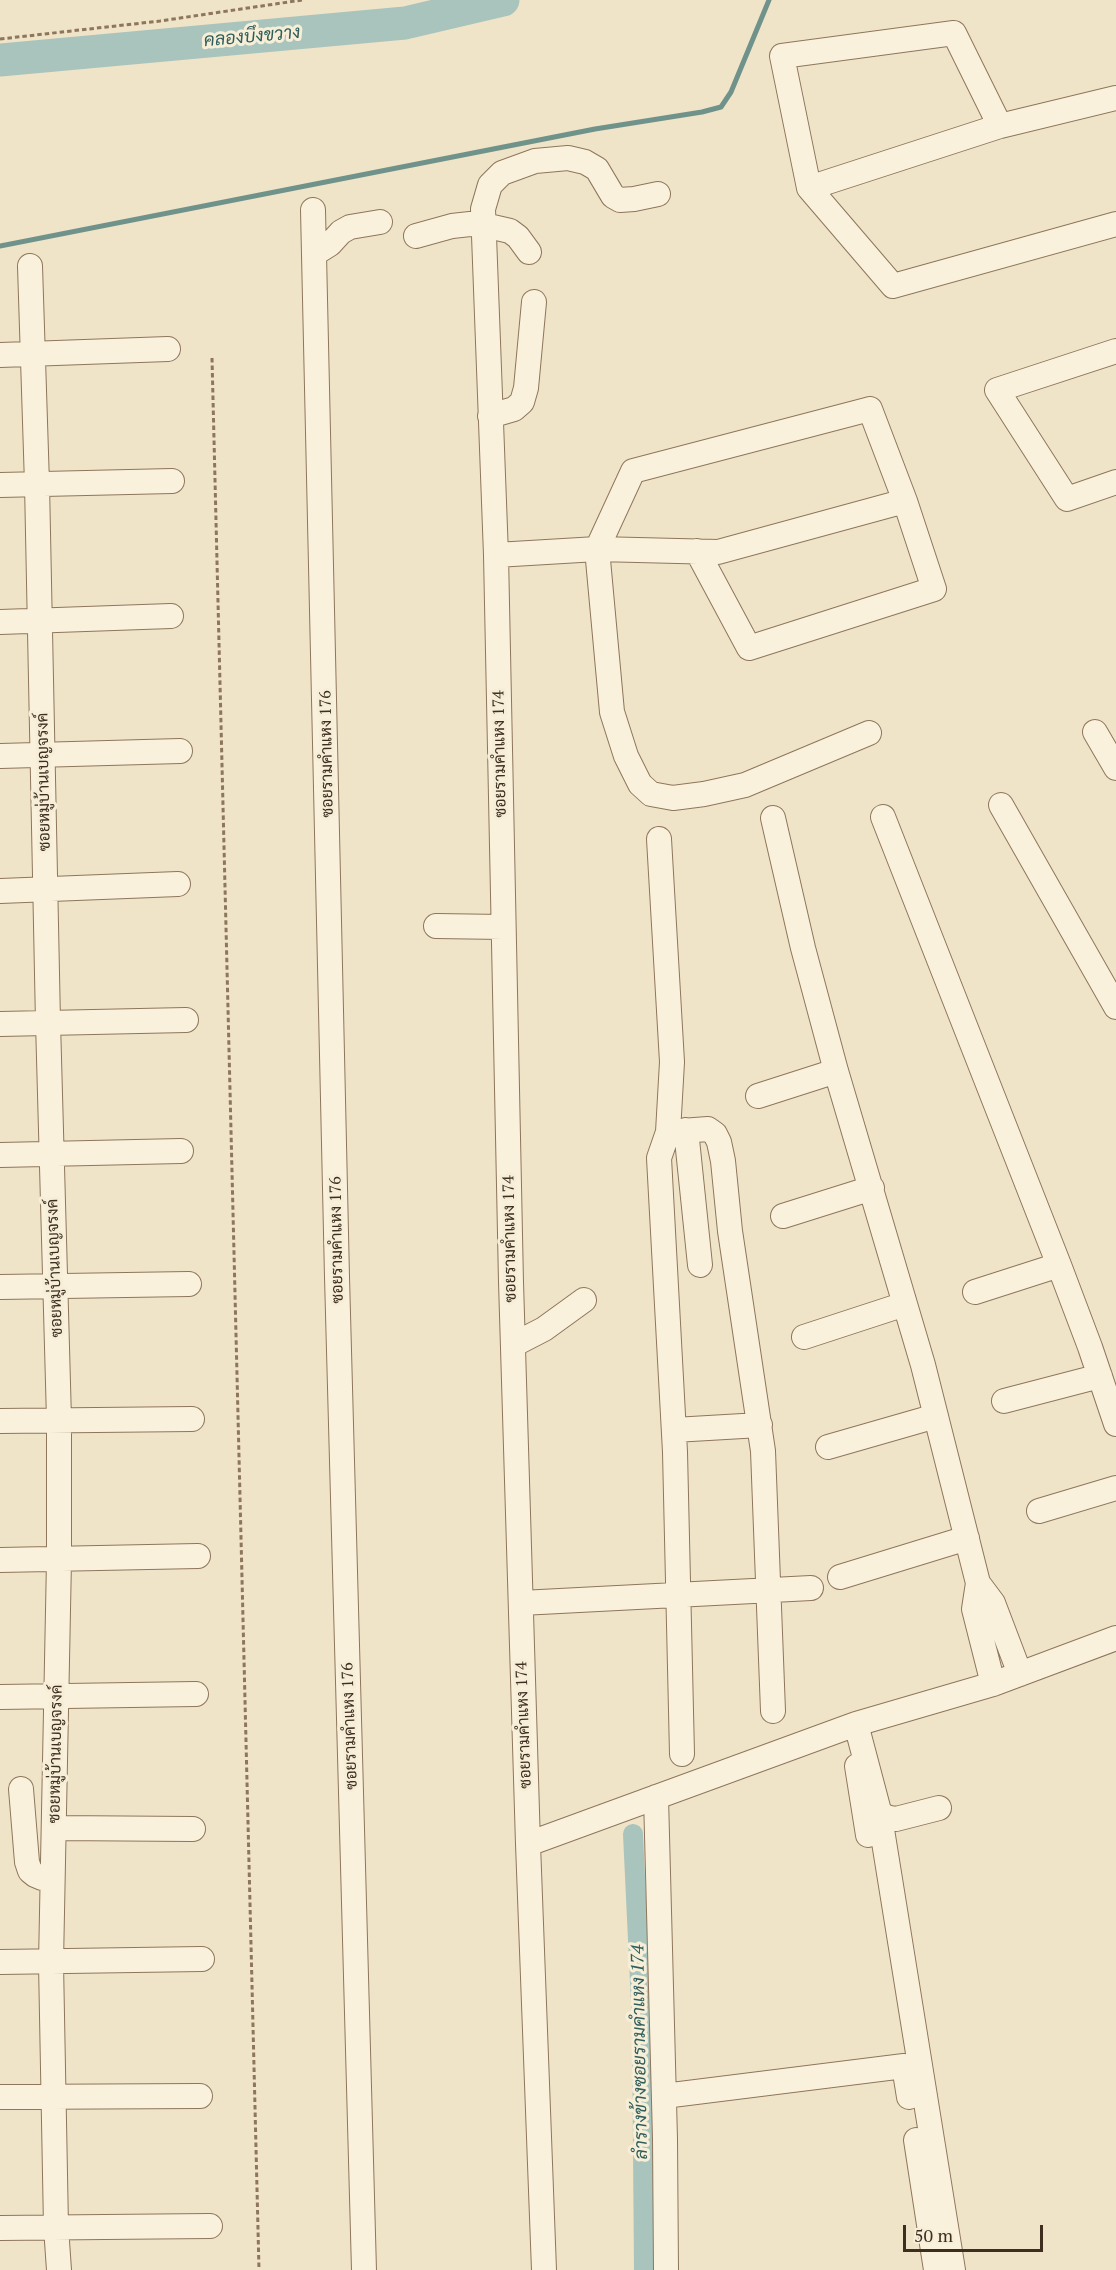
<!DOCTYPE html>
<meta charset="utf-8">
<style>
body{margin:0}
#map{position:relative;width:1116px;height:2270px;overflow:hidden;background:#f0e4c8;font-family:"PT Serif",serif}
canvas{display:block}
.scale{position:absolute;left:903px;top:2225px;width:140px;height:27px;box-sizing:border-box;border:3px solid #3d2e20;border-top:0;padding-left:8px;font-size:18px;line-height:21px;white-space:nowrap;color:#3d2e20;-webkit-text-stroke:4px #f7eed8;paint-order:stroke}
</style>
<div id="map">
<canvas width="1116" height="2270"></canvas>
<div class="scale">50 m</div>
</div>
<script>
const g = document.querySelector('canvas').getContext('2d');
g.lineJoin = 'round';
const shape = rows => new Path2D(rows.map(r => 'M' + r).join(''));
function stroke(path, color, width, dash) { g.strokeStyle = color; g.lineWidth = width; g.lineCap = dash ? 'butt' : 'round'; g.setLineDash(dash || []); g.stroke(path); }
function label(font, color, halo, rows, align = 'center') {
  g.font = font + ' "PT Serif",Sarabun,serif'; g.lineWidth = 6; g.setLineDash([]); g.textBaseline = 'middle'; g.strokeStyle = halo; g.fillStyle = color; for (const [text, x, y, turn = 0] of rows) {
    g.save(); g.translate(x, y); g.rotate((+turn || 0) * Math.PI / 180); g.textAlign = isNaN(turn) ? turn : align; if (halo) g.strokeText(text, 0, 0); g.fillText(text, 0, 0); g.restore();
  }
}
const stream = shape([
 [0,246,595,129,702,112,721,107,731,92,769,0]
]);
const canal = shape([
 [633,1834,642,2024,644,2270]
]);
const river = shape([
 [0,60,405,23,503,0]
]);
const path = shape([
 [0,39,160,21,302,0],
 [212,358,259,2270]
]);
const minor = shape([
 [1000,126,954,33,782,56,809,188,893,286,1116,224],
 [809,188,1000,126,1116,98],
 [313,210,337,1277,364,2270],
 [416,236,452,226,470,224,484,225,510,231,518,237,529,252],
 [314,254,330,244,341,232,350,227,380,222],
 [30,266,37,484,48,1022,59,1419,59,1560,51,1963,56,2227,59,2270],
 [1116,351,997,390,1067,499,1116,482],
 [0,355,168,349],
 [870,409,905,501,718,552,597,549,633,471,870,409],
 [490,416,514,409,522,402,526,388,534,302],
 [0,485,172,481],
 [697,551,749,648,934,589,905,501],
 [496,555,597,549,612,712,626,756,640,784,651,794,673,798,704,794,745,785,869,733],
 [0,622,171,616],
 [1095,732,1116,768],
 [0,756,180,751],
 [1001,805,1116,1007],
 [883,817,1059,1265,1090,1347,1116,1424],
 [773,818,803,948,836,1071,923,1365,978,1583,993,1603,1020,1674],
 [659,839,672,1062,668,1132,659,1158,675,1452,682,1754],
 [0,891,178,884],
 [436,926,503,927],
 [0,1024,186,1020],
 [758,1096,836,1071],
 [686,1130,700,1265],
 [668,1132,708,1129,715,1134,719,1142,723,1161,730,1231,763,1451,773,1711],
 [0,1155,181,1151],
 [783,1216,872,1188],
 [0,1287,189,1284],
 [975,1292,1059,1265],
 [804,1337,905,1304],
 [513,1345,544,1329,584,1300],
 [1004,1401,1100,1376],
 [0,1421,192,1419],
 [674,1430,760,1425],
 [828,1447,936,1416],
 [1039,1511,1116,1488],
 [0,1560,198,1556],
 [840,1577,967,1538],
 [978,1583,974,1609,993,1684],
 [521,1603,811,1588],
 [0,1697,196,1694],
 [856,1724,879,1811,885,1817,896,1819,939,1808],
 [857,1766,868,1835],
 [21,1789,27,1862,30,1871,35,1875,42,1878,52,1878],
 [656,1797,665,2139,666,2270],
 [879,1811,953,2270],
 [54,1828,193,1829],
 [528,1844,856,1724,993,1684,1116,1638],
 [0,1962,202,1959],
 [664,2096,904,2066,909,2097],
 [0,2097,200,2096],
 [916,2140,936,2270],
 [0,2228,210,2226],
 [544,2270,528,1844,511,1282,496,555,483,209,490,185,502,173,535,161,568,158,585,162,597,169,613,196,620,200,634,199,658,194]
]);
const streetNames = [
 ["ซอยรามคำแหง 176",327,754,-91],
 ["ซอยรามคำแหง 174",500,754,-91],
 ["ซอยหมู่บ้านเบญจรงค์",44,782,-91],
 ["ซอยรามคำแหง 174",510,1239,-91],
 ["ซอยรามคำแหง 176",337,1240,-91],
 ["ซอยหมู่บ้านเบญจรงค์",55,1268,-92],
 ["ซอยรามคำแหง 174",524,1725,-92],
 ["ซอยรามคำแหง 176",350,1726,-92],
 ["ซอยหมู่บ้านเบญจรงค์",56,1754,-89]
];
const waterNames = [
 ["คลองบึงขวาง",252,37,-5],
 ["ลำรางข้างซอยรามคำแหง 174",640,2052,-91]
];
stroke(stream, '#6f938a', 5);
stroke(canal, '#a9c4bc', 20);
stroke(river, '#a9c4bc', 33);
stroke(minor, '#8d765c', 26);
stroke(path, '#8d765c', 3, [4.5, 3]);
stroke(minor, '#faf1dc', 24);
label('16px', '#3d2e20', '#f7eed8', streetNames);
label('italic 18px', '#2f5d5a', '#f7eed8', waterNames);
</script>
